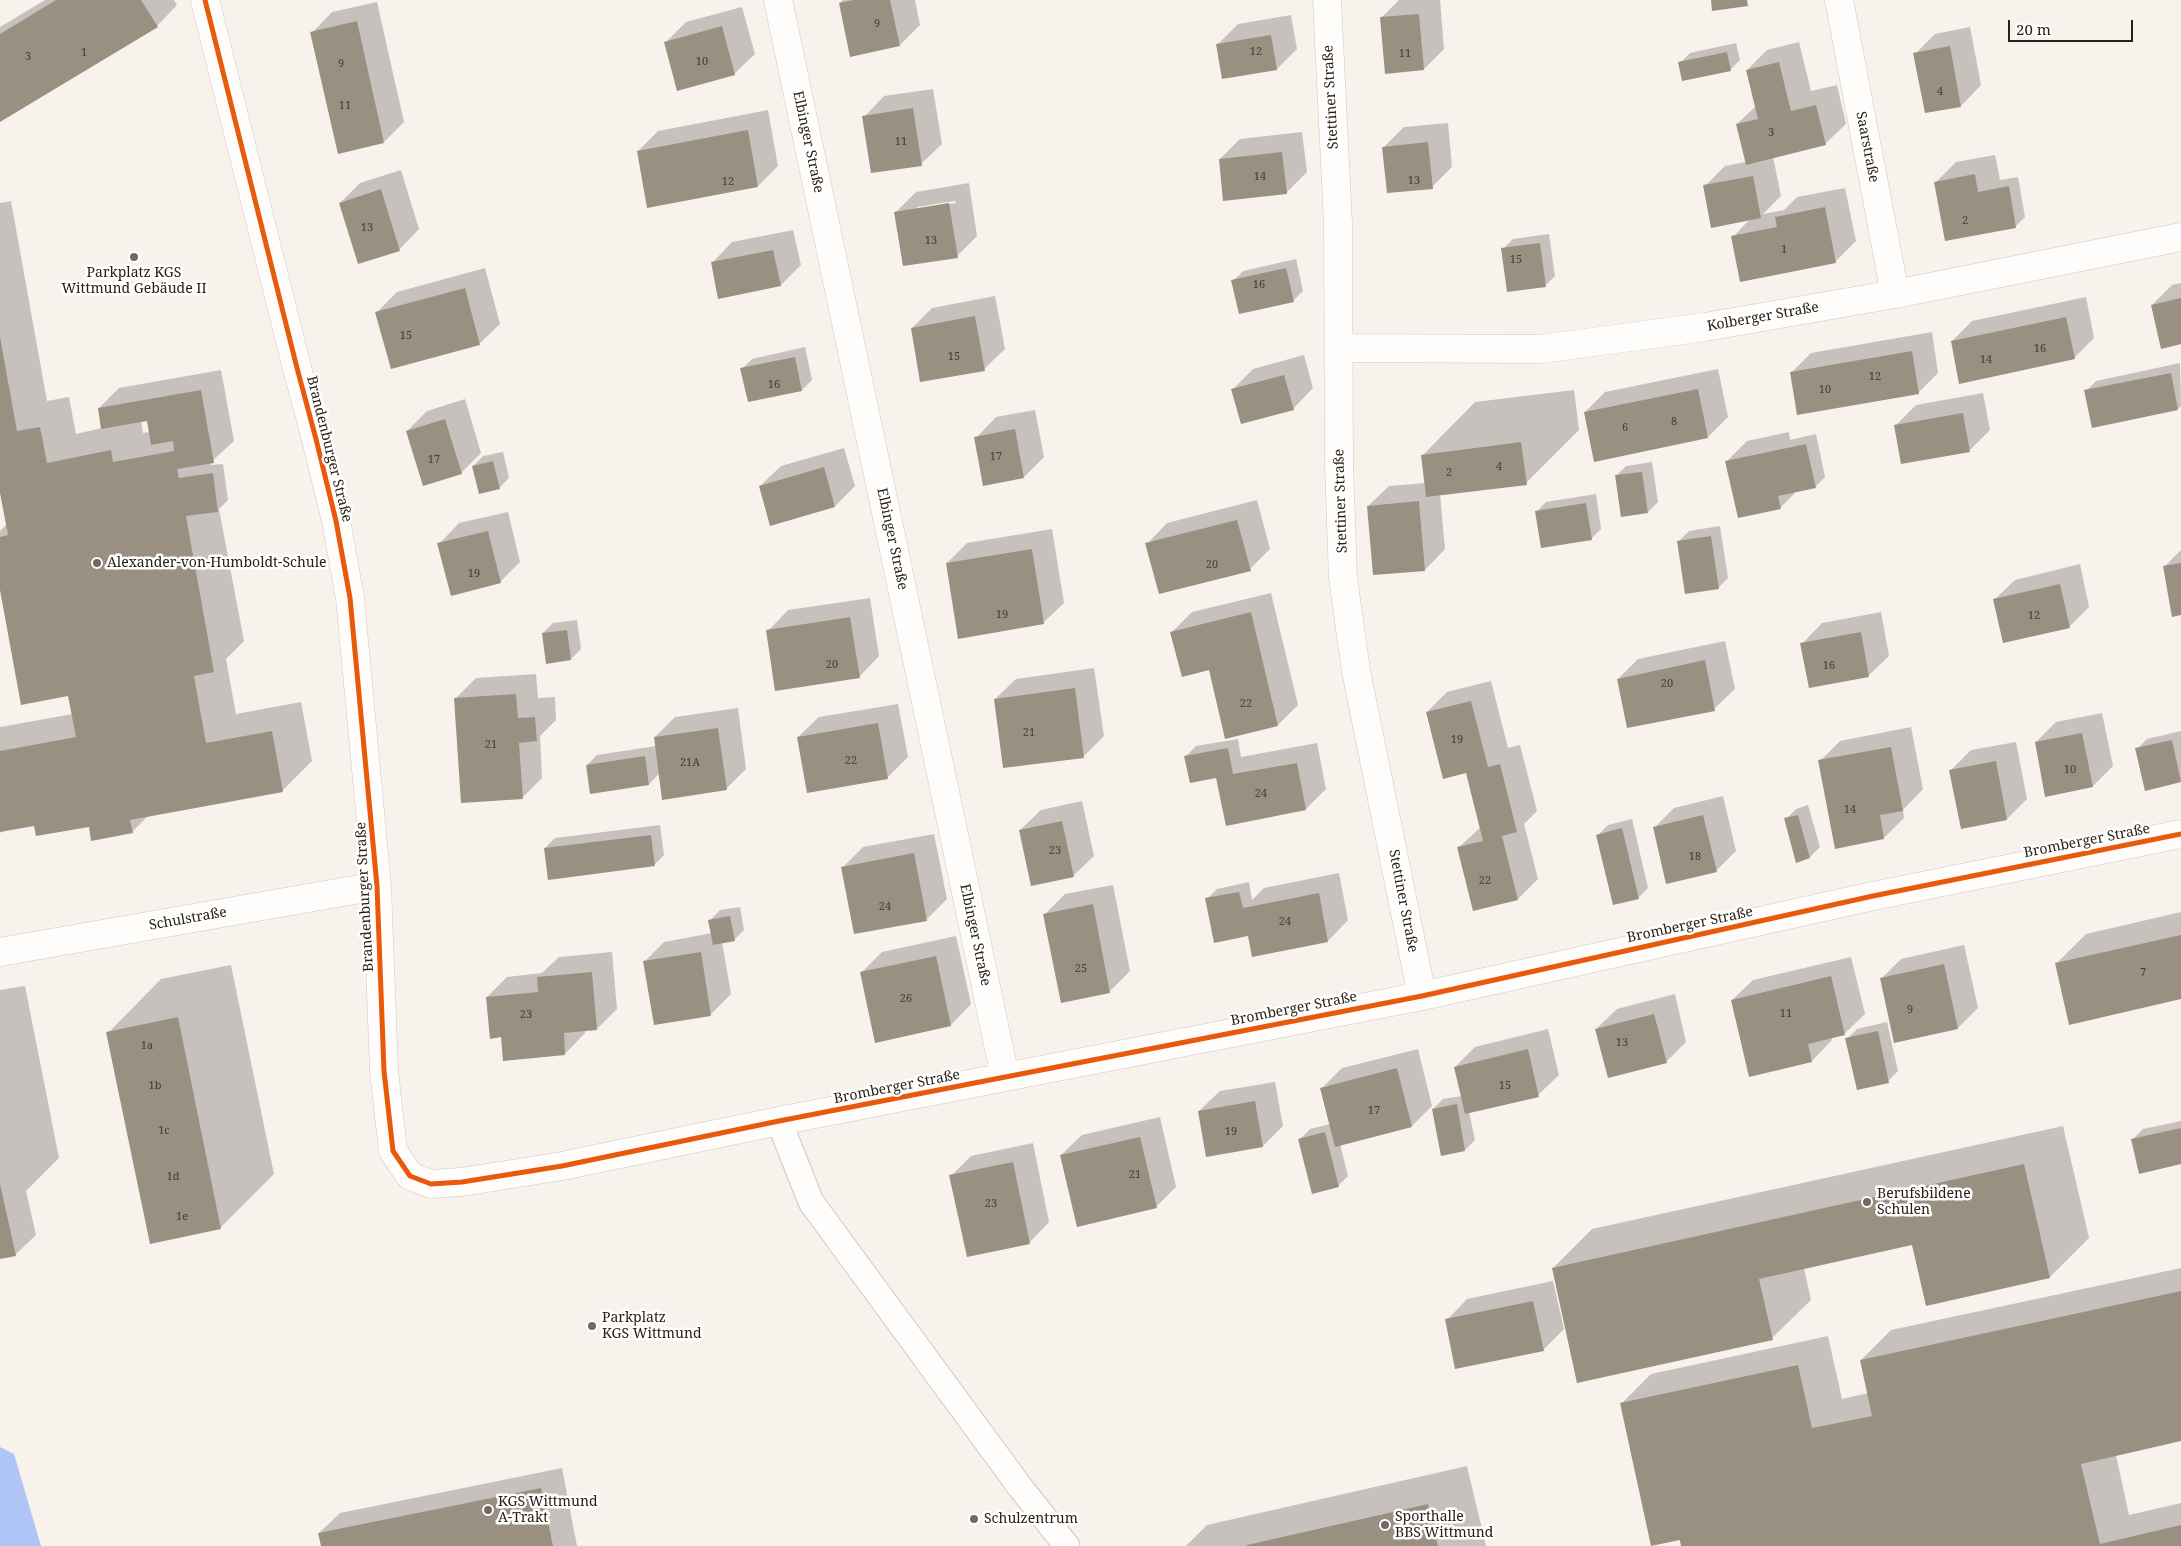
<!DOCTYPE html>
<meta charset="utf-8">
<style>
body{margin:0}
#map{position:relative;width:2181px;height:1546px;overflow:hidden;background:#f8f2ec;font-family:"Noto Serif",serif}
canvas{display:block}
.scale{position:absolute;left:2008px;top:20px;width:125px;height:22px;box-sizing:border-box;border:2px solid #2a2016;border-top:0;padding-left:6px;font-size:15px;line-height:18px;white-space:nowrap;color:#2a2016;-webkit-text-stroke:4px #fff;paint-order:stroke}
</style>
<div id="map">
<canvas width="2181" height="1546"></canvas>
<div class="scale">20 m</div>
</div>
<script>
const g = document.querySelector('canvas').getContext('2d');
g.lineJoin = 'round';
function fillPath(path, color) { g.fillStyle = color; g.fill(path, 'evenodd'); }
const shape = rows => new Path2D(rows.map(r => 'M' + r).join(''));
function stroke(path, color, width, dash) { g.strokeStyle = color; g.lineWidth = width; g.lineCap = dash ? 'butt' : 'round'; g.setLineDash(dash || []); g.stroke(path); }
function label(font, color, halo, rows, align = 'center') {
  g.font = font + ' "Noto Serif",serif'; g.lineWidth = 5; g.setLineDash([]); g.textBaseline = 'middle'; g.strokeStyle = halo; g.fillStyle = color; for (const [text, x, y, turn = 0] of rows) {
    g.save(); g.translate(x, y); g.rotate((+turn || 0) * Math.PI / 180); g.textAlign = isNaN(turn) ? turn : align; if (halo) g.strokeText(text, 0, 0); g.fillText(text, 0, 0); g.restore();
  }
}
const water = shape([
 [0,1447,14,1454,41,1546,0,1546]
]);
const shadow = shape([
 [45,0,174,0,177,5,157,26,0,120,0,27],
 [843,0,915,0,920,25,900,45,840,3],
 [1399,0,1440,0,1444,49,1424,69,1381,18],
 [377,2,404,122,384,142,312,33,332,12],
 [742,7,755,54,734,74,666,42,686,22],
 [1291,15,1297,49,1277,69,1223,78,1218,44,1238,24],
 [1970,27,1981,85,1961,106,1915,54,1935,34],
 [1799,42,1811,91,1837,85,1846,124,1825,144,1773,157,1781,196,1763,214,1784,210,1797,197,1845,188,1856,241,1835,262,1733,237,1750,219,1705,186,1725,166,1746,162,1737,124,1756,106,1747,70,1767,50],
 [1736,43,1740,60,1730,70,1680,63,1690,53],
 [933,89,942,144,921,164,864,117,884,96],
 [768,110,778,166,758,186,638,151,658,131],
 [1448,123,1452,167,1432,187,1384,147,1404,127],
 [1302,132,1307,172,1286,193,1220,159,1240,139],
 [1995,155,2000,180,2018,177,2025,217,2015,227,1936,182,1956,162],
 [401,170,419,229,399,250,340,203,360,183],
 [969,183,977,236,957,256,896,212,916,192],
 [955,201,956,203,917,209,917,207],
 [11,201,47,401,69,397,76,434,102,428,99,408,119,388,221,370,234,441,211,462,211,465,223,464,228,500,219,509,244,641,226,659,236,714,301,702,312,761,282,791,149,815,132,832,90,825,35,824,4,830,0,833,0,727,73,714,69,694,0,583,0,531,7,524,0,486,0,203],
 [148,419,150,432,143,433,141,420],
 [793,230,801,265,781,285,712,263,732,242],
 [1549,234,1555,276,1545,286,1503,249,1513,239],
 [1296,259,1303,291,1293,301,1233,281,1243,271],
 [485,268,500,324,479,344,377,312,397,292],
 [2181,283,2181,343,2152,305,2172,285],
 [995,296,1005,349,984,369,912,328,932,308],
 [2086,297,2094,338,2074,358,1952,341,1972,321],
 [1932,332,1938,373,1918,393,1791,373,1811,353],
 [805,347,812,380,802,390,742,369,752,359],
 [1304,355,1313,388,1293,409,1233,389,1253,369],
 [2180,363,2181,406,2178,409,2086,391,2096,381],
 [1718,369,1728,417,1708,437,1585,412,1605,392],
 [1574,390,1579,430,1526,483,1440,494,1445,549,1425,570,1368,506,1389,486,1426,483,1422,456,1475,402],
 [1983,393,1990,430,1970,450,1895,426,1916,405],
 [465,399,481,453,461,473,407,431,427,411],
 [1035,410,1044,457,1024,477,976,438,996,417],
 [1789,432,1790,440,1816,434,1825,477,1815,487,1797,491,1780,508,1727,461,1747,441],
 [844,448,855,486,835,506,760,486,781,466],
 [503,452,509,478,499,488,473,466,483,456],
 [1652,462,1658,502,1648,512,1622,516,1616,476,1626,466],
 [1596,494,1601,529,1591,539,1536,512,1546,502],
 [1257,500,1270,549,1250,569,1147,544,1167,523],
 [508,512,520,562,500,582,439,544,459,523],
 [1720,526,1728,578,1718,588,1679,541,1689,531],
 [1052,529,1064,603,1043,623,947,563,967,543],
 [2181,550,2181,614,2165,566],
 [2080,564,2089,607,2069,627,1994,600,2015,580],
 [1271,593,1298,705,1278,725,1226,737,1210,669,1172,632,1192,612],
 [870,598,879,656,859,677,768,631,788,610],
 [1881,612,1889,656,1868,676,1802,644,1822,623],
 [577,620,581,649,571,659,543,633,553,623],
 [1725,641,1735,689,1714,709,1618,679,1638,659],
 [1094,668,1104,736,1083,757,995,699,1016,679],
 [536,674,538,698,555,697,556,720,540,736,542,778,522,798,456,698,476,678],
 [1491,681,1508,748,1520,745,1537,811,1524,824,1538,879,1518,899,1458,848,1481,827,1467,771,1427,712,1447,692],
 [898,704,908,757,888,777,808,791,798,737,819,717],
 [738,708,746,769,726,789,660,773,649,784,587,765,597,755,656,746,655,737,675,717],
 [2102,713,2113,766,2093,786,2036,742,2056,722],
 [1911,727,1923,789,1903,810,1904,818,1884,838,1820,761,1840,741],
 [2181,731,2181,781,2146,789,2137,749,2147,739],
 [1238,739,1241,757,1317,743,1326,789,1306,809,1218,778,1186,756,1196,746],
 [2016,742,2027,799,2007,819,1951,770,1971,750],
 [1723,796,1736,851,1716,871,1654,828,1674,808],
 [1082,801,1094,856,1073,876,1020,830,1041,810],
 [1808,805,1820,847,1810,857,1786,819,1796,809],
 [1632,819,1648,888,1638,898,1598,835,1608,825],
 [660,825,664,855,654,865,545,848,555,838],
 [934,834,947,899,927,919,843,867,863,847],
 [1339,873,1348,920,1328,941,1253,955,1249,935,1207,899,1217,889,1249,882,1252,900,1264,888],
 [1113,885,1130,971,1109,992,1045,914,1065,894],
 [740,907,744,930,734,940,722,942,731,994,711,1014,655,1024,644,962,664,942,712,933,710,920,720,910],
 [2181,912,2181,998,2056,964,2086,934],
 [956,936,971,1004,951,1025,876,1041,861,973,882,952],
 [1964,945,1978,1008,1958,1028,1895,1042,1881,979,1901,959],
 [612,952,617,1009,597,1029,585,1030,585,1033,565,1054,502,1036,487,997,507,977,542,973,559,957],
 [1851,957,1865,1014,1844,1034,1831,1037,1832,1040,1812,1061,1750,1075,1732,1000,1753,980],
 [231,965,274,1174,221,1227,151,1242,108,1033,161,979],
 [25,986,59,1158,26,1191,36,1235,15,1255,0,1258,0,990],
 [1675,994,1686,1042,1666,1062,1596,1029,1617,1009],
 [1887,1022,1898,1071,1888,1081,1847,1039,1857,1029],
 [1548,1029,1559,1075,1538,1095,1469,1112,1475,1140,1465,1150,1433,1109,1443,1099,1462,1096,1455,1067,1475,1047],
 [1418,1049,1432,1106,1412,1126,1340,1144,1348,1176,1338,1186,1300,1139,1310,1129,1330,1124,1322,1088,1342,1068],
 [1275,1082,1283,1126,1263,1146,1207,1156,1199,1111,1220,1091],
 [1160,1117,1176,1187,1156,1207,1061,1155,1082,1135],
 [2181,1121,2181,1163,2133,1139,2143,1129],
 [2063,1126,2089,1238,2050,1277,1913,1244,1804,1268,1811,1300,1772,1338,1553,1268,1592,1229],
 [1033,1143,1049,1222,1029,1243,951,1176,971,1156],
 [2181,1268,2181,1440,2116,1455,2129,1515,2181,1503,2181,1546,1682,1546,1621,1404,1651,1374,1828,1336,1842,1399,1868,1393,1861,1360,1891,1330],
 [1553,1281,1564,1329,1543,1350,1447,1320,1467,1299],
 [1467,1466,1486,1546,1186,1546,1207,1525],
 [562,1468,577,1546,322,1546,319,1533,340,1513]
]);
const building = shape([
 [56,0,141,0,158,27,0,122,0,34],
 [853,0,890,0,900,46,850,57,839,3],
 [1711,0,1747,0,1748,6,1712,11],
 [1419,14,1424,70,1385,74,1380,17],
 [357,21,384,143,338,154,310,32],
 [722,26,735,75,677,91,664,42],
 [1271,35,1277,70,1222,79,1216,44],
 [1950,46,1961,107,1925,113,1913,53],
 [1727,52,1731,71,1682,81,1678,62],
 [1779,62,1791,111,1816,105,1826,145,1746,165,1736,124,1758,119,1746,70],
 [913,108,922,166,871,173,862,116],
 [748,130,758,187,647,208,637,151],
 [1428,142,1433,189,1387,193,1382,147],
 [1282,152,1287,194,1223,201,1219,159],
 [1975,174,1978,192,2009,186,2016,228,1945,241,1934,182],
 [1753,176,1761,218,1711,228,1703,185],
 [381,189,400,251,358,264,339,203],
 [949,203,958,258,903,266,894,212],
 [1825,207,1836,263,1740,282,1731,236,1777,227,1775,217],
 [1540,243,1546,287,1507,292,1501,248],
 [773,250,781,286,718,299,711,262],
 [1286,268,1294,302,1239,314,1231,280],
 [465,288,480,345,391,369,375,312],
 [2181,298,2181,344,2161,349,2151,305],
 [975,316,985,371,920,382,911,328],
 [2066,317,2075,359,1959,384,1951,341],
 [0,337,17,431,40,427,47,463,111,450,113,462,174,451,173,441,151,445,147,421,101,429,98,408,201,390,214,463,177,469,179,478,213,473,218,512,186,516,214,672,194,676,206,743,272,731,283,792,130,820,133,833,91,841,89,827,36,836,34,826,0,832,0,751,76,737,68,696,21,705,0,590,0,537,8,535,0,493],
 [1912,351,1919,394,1797,415,1790,372],
 [795,357,802,391,748,402,740,368],
 [2171,373,2178,410,2092,428,2084,390],
 [1284,375,1294,410,1241,424,1231,389],
 [1698,389,1708,438,1594,462,1584,412],
 [1963,413,1970,452,1901,464,1894,425],
 [445,419,462,474,423,486,406,431],
 [1015,429,1024,478,983,486,974,437],
 [1521,442,1527,485,1426,497,1421,455],
 [1806,444,1816,488,1778,496,1781,509,1738,518,1725,461],
 [493,461,500,489,479,494,472,466],
 [824,467,835,507,770,526,759,486],
 [1642,472,1648,513,1621,517,1615,475],
 [1419,501,1425,571,1373,575,1367,506],
 [1586,503,1592,540,1541,548,1535,511],
 [1237,520,1251,571,1159,594,1145,543],
 [488,531,501,583,451,596,437,543],
 [1711,536,1719,589,1685,594,1677,541],
 [1032,549,1044,624,958,639,946,563],
 [2181,563,2181,615,2172,617,2163,566],
 [2060,584,2070,628,2003,643,1993,599],
 [1251,612,1278,726,1225,739,1209,670,1182,677,1170,632],
 [850,617,860,678,775,691,766,630],
 [567,630,571,660,546,664,542,633],
 [1861,632,1869,677,1809,688,1800,643],
 [1705,660,1715,711,1627,728,1617,679],
 [1075,688,1084,758,1003,768,994,699],
 [516,694,518,718,535,717,537,741,519,743,523,799,461,803,454,698],
 [1471,701,1488,767,1500,764,1517,832,1502,836,1518,900,1473,911,1457,847,1483,841,1466,773,1443,779,1426,712],
 [878,723,888,779,807,793,797,737],
 [718,728,727,790,662,800,654,737],
 [2082,733,2093,787,2045,797,2035,742],
 [2172,740,2181,782,2145,791,2135,748],
 [1891,747,1903,811,1880,815,1884,839,1835,849,1818,760],
 [1228,748,1233,774,1297,763,1306,810,1226,826,1216,778,1190,783,1184,756],
 [645,756,649,785,590,794,586,765],
 [1996,761,2007,820,1961,829,1949,770],
 [1703,815,1717,872,1666,884,1653,827],
 [1798,815,1810,858,1796,863,1784,818],
 [1062,821,1074,877,1031,886,1019,830],
 [1622,828,1639,899,1613,905,1596,835],
 [651,835,655,866,548,880,544,848],
 [914,853,927,921,854,934,841,867],
 [1239,892,1243,908,1319,893,1328,942,1252,957,1248,936,1214,943,1205,898],
 [1093,904,1110,993,1061,1003,1043,914],
 [730,916,735,941,713,945,708,920],
 [2181,935,2181,999,2069,1025,2055,963],
 [701,952,711,1016,654,1025,643,961],
 [936,956,951,1026,875,1043,860,972],
 [1944,964,1958,1029,1894,1043,1880,978],
 [592,972,597,1030,564,1033,565,1055,503,1061,501,1037,490,1039,486,997,538,992,537,977],
 [1831,976,1845,1035,1808,1044,1812,1062,1749,1077,1731,1000],
 [1654,1014,1667,1063,1608,1078,1595,1029],
 [178,1017,221,1229,150,1244,106,1032],
 [1878,1031,1889,1083,1857,1090,1845,1038],
 [1528,1049,1539,1097,1465,1114,1454,1067],
 [1397,1068,1412,1127,1335,1147,1320,1088],
 [1255,1101,1263,1147,1206,1157,1198,1111],
 [1457,1104,1465,1151,1441,1156,1432,1109],
 [2181,1128,2181,1164,2139,1174,2131,1139],
 [1325,1132,1339,1187,1312,1194,1298,1139],
 [1140,1137,1157,1208,1077,1227,1060,1155],
 [1013,1162,1030,1244,967,1257,949,1175],
 [2024,1164,2050,1278,1926,1306,1912,1245,1759,1279,1773,1340,1577,1383,1552,1268],
 [0,1184,16,1256,0,1259],
 [2181,1291,2181,1441,2081,1464,2100,1544,2181,1525,2181,1546,1681,1546,1680,1540,1651,1546,1620,1403,1798,1365,1812,1428,1872,1416,1860,1360],
 [1533,1301,1544,1351,1455,1369,1445,1319],
 [541,1488,553,1546,321,1546,318,1533],
 [1428,1504,1438,1546,1247,1546,1247,1545]
]);
const service = shape([
 [779,1121,811,1202,1020,1487,1067,1546]
]);
const minor = shape([
 [205,0,297,368,316,439,336,521,350,598,377,886,384,1071,393,1151,410,1176,431,1184,462,1182,562,1166,779,1121,1422,996,1873,896,2181,834],
 [778,0,1005,1077],
 [1327,0,1338,223,1339,464,1343,578,1356,671,1422,996],
 [1839,0,1895,294],
 [1339,348,1541,349,1705,327,1895,294,2181,237],
 [0,952,377,886]
]);
const cycleway = shape([
 [205,0,297,368,316,439,336,521,350,598,377,886,384,1071,393,1151,410,1176,431,1184,462,1182,562,1166,779,1121,1422,996,1873,896,2181,834]
]);
const markers = [
 [134,257,5,"#726a61"],
 [97,563,5,"#726a61"],
 [1867,1202,5,"#726a61"],
 [592,1326,5,"#726a61"],
 [488,1510,5,"#726a61"],
 [974,1519,5,"#726a61"],
 [1385,1525,5,"#726a61"]
];
const numberNames = [
 ["9",877,24],
 ["12",1256,52],
 ["1",84,53],
 ["11",1405,54],
 ["3",28,57],
 ["10",702,62],
 ["9",341,64],
 ["4",1940,92],
 ["11",345,106],
 ["3",1771,133],
 ["11",901,142],
 ["14",1260,177],
 ["13",1414,181],
 ["12",728,182],
 ["2",1965,221],
 ["13",367,228],
 ["13",931,241],
 ["1",1784,250],
 ["15",1516,260],
 ["16",1259,285],
 ["15",406,336],
 ["16",2040,349],
 ["15",954,357],
 ["14",1986,360],
 ["12",1875,377],
 ["16",774,385],
 ["10",1825,390],
 ["8",1674,422],
 ["6",1625,428],
 ["17",996,457],
 ["17",434,460],
 ["4",1499,467],
 ["2",1449,473],
 ["20",1212,565],
 ["19",474,574],
 ["19",1002,615],
 ["12",2034,616],
 ["20",832,665],
 ["16",1829,666],
 ["20",1667,684],
 ["22",1246,704],
 ["21",1029,733],
 ["19",1457,740],
 ["21",491,745],
 ["22",851,761],
 ["21A",690,763],
 ["10",2070,770],
 ["24",1261,794],
 ["14",1850,810],
 ["23",1055,851],
 ["18",1695,857],
 ["22",1485,881],
 ["24",885,907],
 ["24",1285,922],
 ["25",1081,969],
 ["7",2143,973],
 ["26",906,999],
 ["9",1910,1010],
 ["11",1786,1014],
 ["23",526,1015],
 ["13",1622,1043],
 ["1a",147,1046],
 ["1b",155,1086],
 ["15",1505,1086],
 ["17",1374,1111],
 ["1c",164,1131],
 ["19",1231,1132],
 ["21",1135,1175],
 ["1d",173,1177],
 ["23",991,1204],
 ["1e",182,1217]
];
const streetNames = [
 ["Stettiner Straße",1331,97,-93],
 ["Elbinger Straße",808,142,78],
 ["Saarstraße",1867,147,79],
 ["Kolberger Straße",1763,317,-10],
 ["Brandenburger Straße",329,449,76],
 ["Stettiner Straße",1341,501,-92],
 ["Elbinger Straße",892,539,78],
 ["Bromberger Straße",2087,841,-11],
 ["Brandenburger Straße",365,897,-93],
 ["Stettiner Straße",1403,901,79],
 ["Schulstraße",188,919,-10],
 ["Bromberger Straße",1690,925,-12],
 ["Elbinger Straße",975,935,78],
 ["Bromberger Straße",1294,1009,-11],
 ["Bromberger Straße",897,1087,-11]
];
const poiNames = [
 ["Parkplatz KGS",134,273,"center"],
 ["Wittmund Gebäude II",134,289,"center"],
 ["Alexander-von-Humboldt-Schule",107,563],
 ["Berufsbildene",1877,1194],
 ["Schulen",1877,1210],
 ["Parkplatz",602,1318],
 ["KGS Wittmund",602,1334],
 ["KGS Wittmund",498,1502],
 ["A-Trakt",498,1518],
 ["Sporthalle",1395,1517],
 ["BBS Wittmund",1395,1533],
 ["Schulzentrum",984,1519]
];
fillPath(water, '#aec5f5');
fillPath(shadow, '#0003');
fillPath(building, '#9a9082');
stroke(service, '#d0c8c1', 27);
stroke(minor, '#d0c8c1', 29);
stroke(service, '#fefdfc', 25);
stroke(minor, '#fefdfc', 28);
stroke(cycleway, '#e8590c', 5);
for (const [x, y, r, color] of markers) { const dot = new Path2D(); dot.arc(x, y, r, 0, 2 * Math.PI); g.fillStyle = color; g.fill(dot); stroke(dot, '#fff', 2); }
label('11px', '#463c31', null, numberNames);
label('14px', '#2a2016', '#fff', streetNames);
label('14px', '#2a2016', '#fff', poiNames, 'left');
</script>
